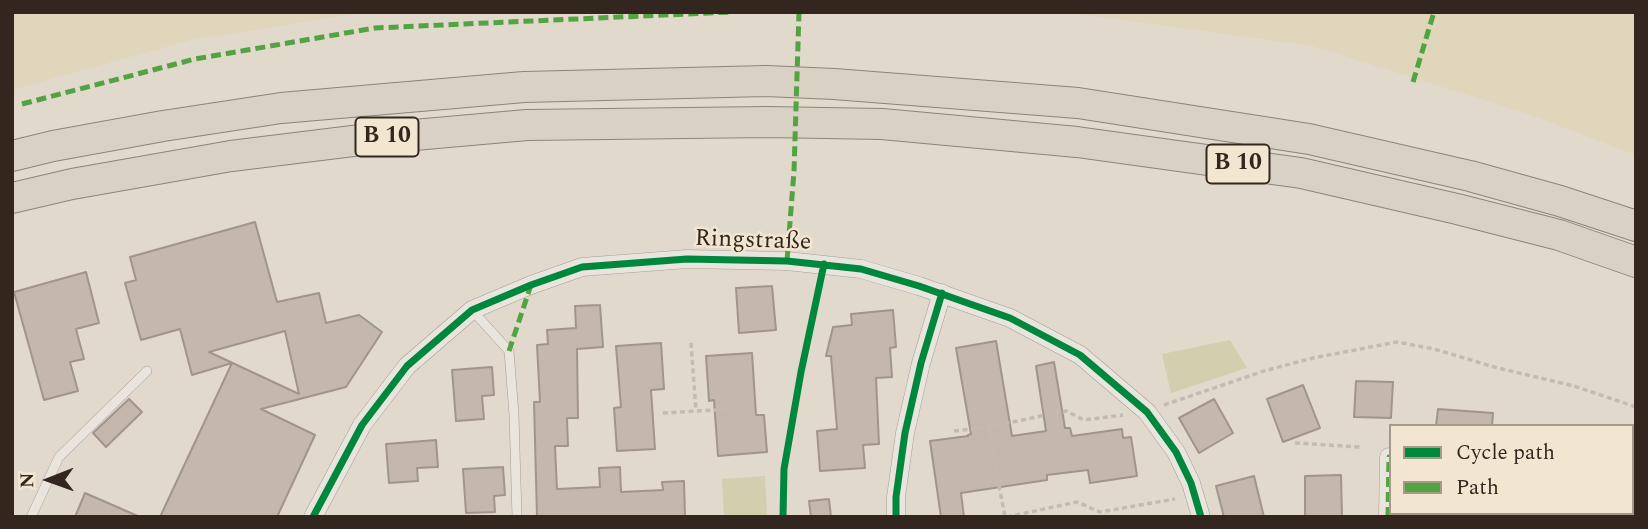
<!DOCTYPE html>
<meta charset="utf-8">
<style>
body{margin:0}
#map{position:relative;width:1648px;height:529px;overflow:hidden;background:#e1d9cb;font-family:Spectral,serif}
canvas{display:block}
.frame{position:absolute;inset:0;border:14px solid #33261e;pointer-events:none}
.legend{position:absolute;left:1389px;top:424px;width:245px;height:91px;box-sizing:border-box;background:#f2e6d1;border:2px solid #a69989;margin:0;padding:9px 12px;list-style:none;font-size:21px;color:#33261e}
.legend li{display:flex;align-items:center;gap:14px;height:35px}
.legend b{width:35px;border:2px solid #a69989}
.north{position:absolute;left:14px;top:445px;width:70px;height:70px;-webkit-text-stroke:5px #f2e6d1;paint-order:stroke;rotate:269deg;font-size:19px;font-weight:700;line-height:28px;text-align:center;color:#33261e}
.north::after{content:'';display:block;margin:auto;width:24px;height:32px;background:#33261e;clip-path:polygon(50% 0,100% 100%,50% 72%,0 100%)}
</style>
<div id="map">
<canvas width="1648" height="529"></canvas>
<div class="frame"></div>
<ul class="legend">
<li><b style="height:9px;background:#00873e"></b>Cycle path</li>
<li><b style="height:9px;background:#52a341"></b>Path</li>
</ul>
<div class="north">N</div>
</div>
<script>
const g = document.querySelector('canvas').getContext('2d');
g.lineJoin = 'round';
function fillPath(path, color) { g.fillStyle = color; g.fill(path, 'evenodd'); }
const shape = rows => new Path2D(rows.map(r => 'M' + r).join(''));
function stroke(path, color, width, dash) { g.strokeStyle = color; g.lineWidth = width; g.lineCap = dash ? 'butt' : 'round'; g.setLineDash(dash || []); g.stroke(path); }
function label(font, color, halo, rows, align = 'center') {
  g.font = font + ' Spectral,serif'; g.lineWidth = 5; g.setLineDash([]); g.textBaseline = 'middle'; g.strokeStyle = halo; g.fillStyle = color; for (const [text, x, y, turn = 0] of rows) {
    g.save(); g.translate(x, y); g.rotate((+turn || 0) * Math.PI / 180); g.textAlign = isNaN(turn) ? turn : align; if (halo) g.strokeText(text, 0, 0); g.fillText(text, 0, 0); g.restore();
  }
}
const farmland = shape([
 [12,12,366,12,191,40,12,90],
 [1066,12,1636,12,1636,155,1525,113,1312,46]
]);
const green = shape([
 [1230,340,1247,368,1171,393,1162,354],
 [765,476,767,517,724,517,722,479]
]);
const building = shape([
 [255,222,277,302,319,293,326,323,359,315,382,332,346,387,261,409,315,435,277,517,160,517,232,363,192,375,180,329,141,340,125,283,136,280,130,257,255,222],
 [285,331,299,394,209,352,285,331],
 [86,272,99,323,76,329,84,359,70,362,78,391,44,400,14,292,86,272],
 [772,286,776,330,739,333,736,288,772,286],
 [600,305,603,347,577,349,578,418,567,418,568,446,555,446,557,489,600,487,599,468,620,467,621,492,663,490,662,482,684,481,685,517,537,517,534,402,540,402,537,345,548,344,547,330,576,328,575,306,600,305],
 [893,310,896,347,890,348,892,377,876,378,879,444,863,445,865,468,820,471,817,431,837,429,831,356,826,356,833,327,852,325,851,314,893,310],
 [996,341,1012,436,1046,431,1036,366,1054,362,1065,428,1070,428,1072,436,1122,429,1123,438,1131,437,1137,476,1090,483,1088,470,1047,475,1047,480,961,493,964,517,941,517,930,441,968,436,968,435,971,434,956,348,996,341],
 [661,343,664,389,651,390,655,449,617,451,614,408,621,407,616,346,661,343],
 [752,353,756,415,764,415,767,452,718,456,714,400,709,401,706,356,752,353],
 [492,367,494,395,482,396,484,419,456,421,452,370,492,367],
 [1356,381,1393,382,1391,418,1354,417,1356,381],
 [1303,385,1320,428,1283,442,1267,399,1303,385],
 [129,399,142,412,106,447,93,433,129,399],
 [1214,399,1233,433,1199,453,1179,418,1214,399],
 [1438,409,1493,413,1492,426,1436,426,1438,409],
 [436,440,438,467,417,468,418,481,389,483,386,444,436,440],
 [503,467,505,495,494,496,495,512,466,513,463,469,503,467],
 [1341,475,1342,516,1305,516,1305,476,1341,475],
 [1254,476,1264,517,1224,517,1216,486,1254,476],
 [85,493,140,517,75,517,85,493],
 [829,499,831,517,811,517,809,501,829,499]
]);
const path = shape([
 [691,343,696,411],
 [1164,405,1264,371,1313,358,1397,342,1434,349,1498,368,1574,386,1636,407],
 [663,413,731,409],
 [988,427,1005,517],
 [954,431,988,427,1066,411,1084,420,1123,415],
 [1295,443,1360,447],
 [1007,517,1077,502,1100,512,1175,499]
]);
const service = shape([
 [472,310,509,351,514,415,517,517],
 [31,517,59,457,147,371]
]);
const minor = shape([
 [1614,513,1625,517],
 [313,517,362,425,407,366,472,310,531,285,582,267,687,259,787,261,861,269,919,286,1010,318,1080,355,1147,412,1176,452,1191,483,1201,517],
 [896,517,896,497,905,433,921,363,942,293],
 [1388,517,1389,457,1391,457]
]);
const trunk = shape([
 [12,156,53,146,163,126,281,108,524,87,766,81,834,84,1078,103,1309,139,1470,176,1560,201,1636,226],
 [12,198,72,184,231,156,369,139,527,125,767,122,882,124,1077,142,1301,173,1457,209,1559,235,1636,262]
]);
const quiet = shape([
 [1413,82,1434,12],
 [22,104,195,59,375,28,732,12],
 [787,261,794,171,799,12],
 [509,351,531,285],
 [1614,513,1625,517],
 [1388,517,1389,457,1391,457]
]);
const cycleway = shape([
 [313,517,362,425,407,366,472,310,531,285,582,267,687,259,787,261,861,269,919,286,1010,318,1080,355,1147,412,1176,452,1191,483,1201,517],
 [783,517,784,469,801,372,824,264],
 [896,517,896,497,905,433,921,363,942,293]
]);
const shields = [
 [387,137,63],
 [1238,164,63]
];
const shieldNames = [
 ["B 10",387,137],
 ["B 10",1238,164]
];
const streetNames = [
 ["Ringstraße",753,242,2]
];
fillPath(farmland, '#e0d6bc');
fillPath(green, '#d2cfae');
fillPath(building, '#c4b7ac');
stroke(building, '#a1958b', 2);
stroke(service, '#a69e95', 10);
stroke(minor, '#a69e95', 19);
stroke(trunk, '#8b847b', 32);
stroke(path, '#c2bbb3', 3.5, [5, 3.5]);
stroke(service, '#e9e4dc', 9);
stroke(minor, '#e9e4dc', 18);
stroke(trunk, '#dad1c5', 30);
stroke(quiet, '#52a341', 5, [10, 5]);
stroke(cycleway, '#00873e', 7);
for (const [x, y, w] of shields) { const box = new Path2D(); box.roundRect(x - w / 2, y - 19.5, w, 39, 5); g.fillStyle = '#f2e6d1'; g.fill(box); stroke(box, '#33261e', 2); }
label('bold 23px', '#33261e', null, shieldNames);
label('24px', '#33261e', '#f2e6d1', streetNames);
</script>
